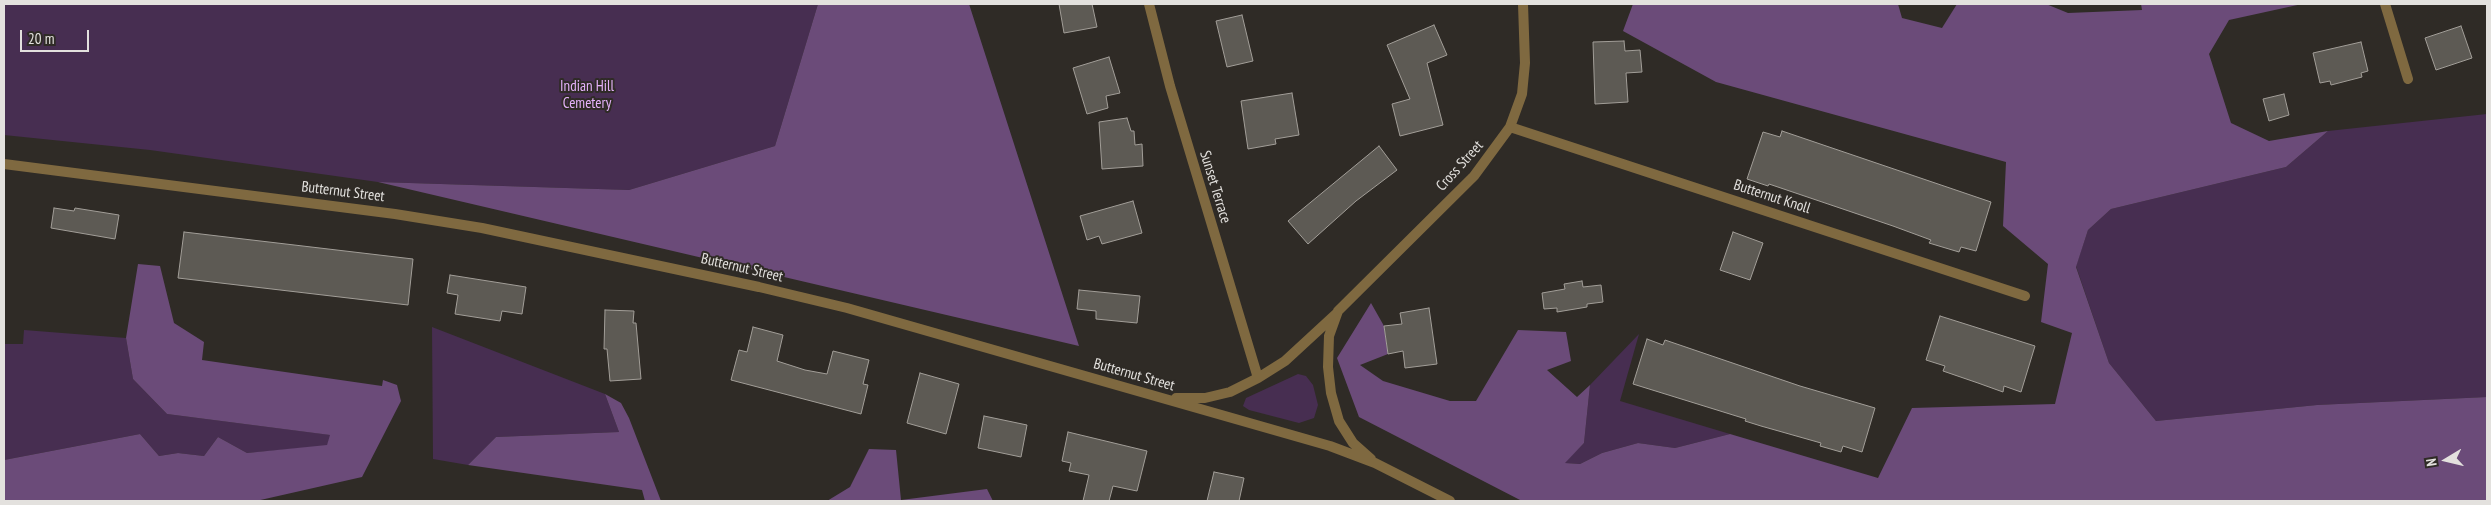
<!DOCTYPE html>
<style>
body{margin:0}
#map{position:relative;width:2491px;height:505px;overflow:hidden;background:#2f2b26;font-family:"PT Sans Narrow",sans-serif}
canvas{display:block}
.frame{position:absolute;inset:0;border:5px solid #e3e1de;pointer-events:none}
.north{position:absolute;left:2421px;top:435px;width:50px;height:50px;-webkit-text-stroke:4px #2f2b26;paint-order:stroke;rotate:261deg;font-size:14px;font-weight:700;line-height:20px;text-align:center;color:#e3e1de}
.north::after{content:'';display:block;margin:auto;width:18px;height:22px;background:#e3e1de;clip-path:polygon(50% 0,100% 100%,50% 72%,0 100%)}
.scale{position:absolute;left:20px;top:30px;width:69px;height:22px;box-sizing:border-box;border:2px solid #e3e1de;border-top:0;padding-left:6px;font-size:15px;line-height:18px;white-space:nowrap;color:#e3e1de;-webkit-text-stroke:4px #2f2b26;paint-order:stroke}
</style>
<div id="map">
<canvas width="2491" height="505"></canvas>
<div class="frame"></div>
<div class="north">N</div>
<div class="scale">20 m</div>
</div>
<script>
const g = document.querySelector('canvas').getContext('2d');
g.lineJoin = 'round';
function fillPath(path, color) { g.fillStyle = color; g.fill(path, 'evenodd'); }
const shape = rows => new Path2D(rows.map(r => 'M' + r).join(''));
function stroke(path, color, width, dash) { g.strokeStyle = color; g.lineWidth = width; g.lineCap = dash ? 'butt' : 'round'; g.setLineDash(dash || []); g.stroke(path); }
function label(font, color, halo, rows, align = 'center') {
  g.font = font + ' "PT Sans Narrow",sans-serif'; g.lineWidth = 4; g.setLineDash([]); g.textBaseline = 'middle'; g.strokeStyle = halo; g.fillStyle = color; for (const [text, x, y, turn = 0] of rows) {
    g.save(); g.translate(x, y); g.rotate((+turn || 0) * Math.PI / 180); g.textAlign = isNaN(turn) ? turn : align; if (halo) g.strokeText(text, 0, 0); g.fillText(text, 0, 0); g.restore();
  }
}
const green = shape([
 [4,4,818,4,775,146,629,190,378,182,150,150,4,135],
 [2487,114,2487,397,2317,405,2156,421,2109,363,2076,266,2088,230,2111,209,2286,167,2328,131],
 [432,327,605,394,619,432,496,437,468,465,433,459],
 [24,330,126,338,133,379,167,414,331,435,327,446,247,453,218,437,204,456,178,453,159,456,140,434,4,460,4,344,23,344],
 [1639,334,1620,401,1730,434,1675,448,1638,443,1602,453,1580,464,1564,463,1584,443,1590,385],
 [1298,374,1306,376,1313,385,1318,405,1314,418,1299,423,1249,410,1243,406,1246,398]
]);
const forest = shape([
 [818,4,969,4,1079,346,378,182,629,190,775,146],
 [1633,4,1898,4,1902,18,1942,28,1957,4,2046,4,2068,13,2142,10,2141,4,2302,4,2229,20,2209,54,2231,123,2269,141,2328,131,2286,167,2111,209,2088,230,2076,267,2109,363,2156,421,2317,405,2487,397,2487,501,1522,501,1359,417,1337,358,1371,303,1384,326,1388,354,1360,365,1383,381,1450,401,1476,401,1518,330,1566,332,1571,361,1547,370,1577,397,1590,385,1584,443,1565,463,1580,464,1602,453,1638,443,1675,448,1730,434,1878,478,1912,408,2055,404,2072,333,2041,322,2048,264,2003,226,2006,162,1716,82,1623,31],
 [138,264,160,266,174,323,204,342,202,360,382,386,383,380,397,385,401,401,362,477,256,501,4,501,4,460,140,434,159,456,178,453,204,456,218,437,247,453,327,445,330,435,167,414,133,379,126,338],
 [605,394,621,403,629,418,661,501,645,501,642,490,468,465,496,437,619,432],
 [869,449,896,450,901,500,987,489,993,501,827,501,850,487]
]);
const building = shape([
 [1059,4,1092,4,1097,27,1064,33,1059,4],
 [1242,15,1253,61,1227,67,1216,21,1242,15],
 [1434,25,1447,55,1427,63,1443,125,1400,136,1392,104,1410,99,1387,45,1434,25],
 [2461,26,2472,58,2436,70,2425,38,2461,26],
 [1624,41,1625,51,1640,50,1642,72,1626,73,1628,102,1595,104,1593,42,1624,41],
 [2361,42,2368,71,2361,73,2362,77,2331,85,2330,81,2320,83,2313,53,2361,42],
 [1109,57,1120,93,1106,96,1108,108,1087,114,1073,68,1109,57],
 [1292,93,1299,135,1275,139,1276,144,1248,149,1241,101,1292,93],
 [2284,94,2289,115,2269,121,2263,99,2284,94],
 [1127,118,1131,131,1134,131,1135,145,1142,144,1143,166,1102,169,1099,122,1127,118],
 [1782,131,1991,202,1976,251,1961,247,1959,252,1929,243,1931,240,1893,226,1769,184,1768,186,1747,179,1763,132,1780,137,1782,131],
 [1379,146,1397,170,1356,201,1308,244,1288,221,1379,146],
 [1133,201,1142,233,1102,244,1099,236,1087,240,1080,216,1133,201],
 [54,208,74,211,75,208,119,215,115,239,51,228,54,208],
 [184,232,413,259,408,305,178,278,184,232],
 [1733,232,1763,243,1750,280,1720,270,1733,232],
 [450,275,526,287,522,314,502,311,500,321,455,314,458,295,447,293,450,275],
 [1582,281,1583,287,1601,285,1603,302,1587,304,1587,307,1557,312,1557,308,1544,309,1542,293,1565,289,1564,284,1582,281],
 [1079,290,1140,296,1137,323,1096,319,1096,311,1077,309,1079,290],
 [1429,308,1437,364,1405,368,1403,351,1388,354,1384,326,1402,324,1400,313,1429,308],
 [605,310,634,311,633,323,636,323,641,379,610,381,607,349,604,349,605,310],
 [1940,316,2035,346,2021,392,2004,386,2003,392,1978,383,1943,371,1945,366,1926,360,1940,316],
 [753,327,783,335,777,361,805,370,827,374,833,351,869,360,863,384,868,385,861,414,731,380,739,350,747,352,753,327],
 [1647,339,1663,345,1665,340,1800,386,1875,408,1862,452,1843,446,1841,452,1820,446,1821,443,1761,426,1745,421,1746,419,1633,384,1647,339],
 [920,373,959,384,946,434,907,423,920,373],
 [984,416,1027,425,1021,457,978,448,984,416],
 [1068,432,1147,451,1137,491,1113,486,1109,501,1083,501,1089,475,1069,471,1071,463,1062,461,1068,432],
 [1214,472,1244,478,1239,501,1207,501,1214,472]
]);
const street = shape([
 [1149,4,1170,86,1258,378],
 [2385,4,2408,79],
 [1510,127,2025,296],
 [4,164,395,214,482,228,759,287,847,308,1330,446,1375,463,1450,501],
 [1176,398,1205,398,1230,392,1258,378,1285,361,1336,314],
 [1371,459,1353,443,1339,421,1331,393,1328,367,1329,336,1338,311,1474,176,1510,127,1522,94,1525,63,1523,4]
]);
const parkNames = [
 ["Indian Hill",587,87],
 ["Cemetery",587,104]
];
const streetNames = [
 ["Cross Street",1460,166,-48],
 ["Sunset Terrace",1215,187,73],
 ["Butternut Street",343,192,7],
 ["Butternut Knoll",1772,197,18],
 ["Butternut Street",742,268,13],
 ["Butternut Street",1134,375,16]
];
fillPath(green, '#472e51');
fillPath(forest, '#6b4b79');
fillPath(building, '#5d5a54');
stroke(building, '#a29e98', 1);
stroke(street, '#7f6940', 10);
label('15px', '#e4b1f9', '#2f2b26', parkNames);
label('15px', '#e3e1de', '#2f2b26', streetNames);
</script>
